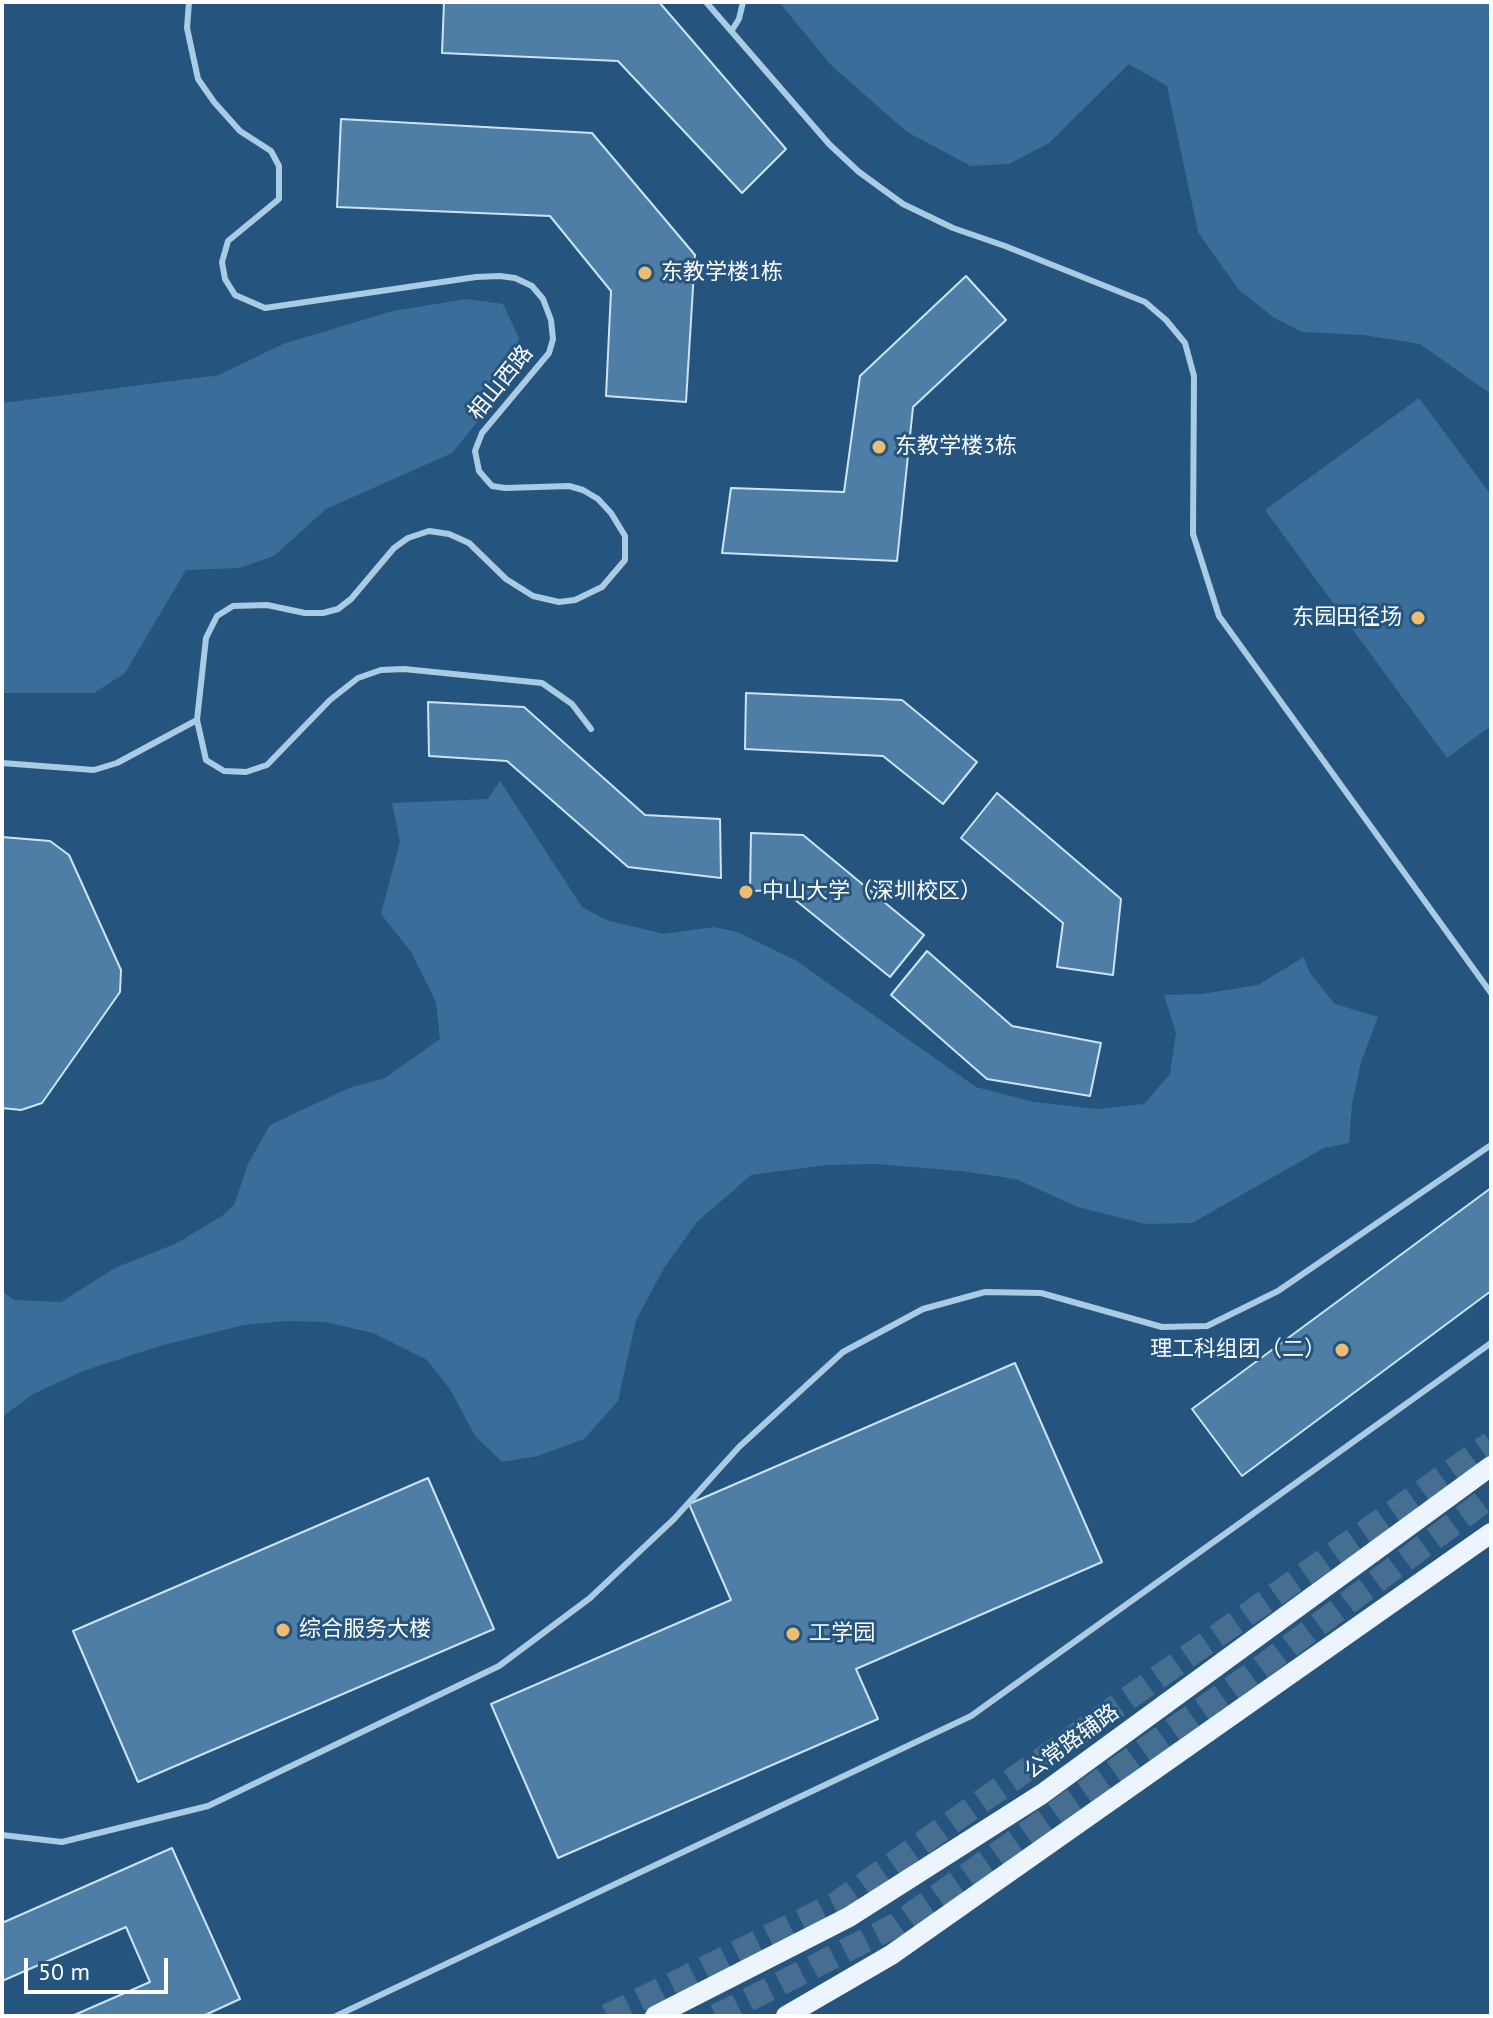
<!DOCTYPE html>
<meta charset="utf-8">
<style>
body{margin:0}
#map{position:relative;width:1493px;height:2018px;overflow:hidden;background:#25557e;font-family:"PT Sans",sans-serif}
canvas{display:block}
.frame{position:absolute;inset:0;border:4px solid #fff;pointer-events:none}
.scale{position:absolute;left:24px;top:1958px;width:144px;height:36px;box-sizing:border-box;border:4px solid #fff;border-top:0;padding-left:10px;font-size:24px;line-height:28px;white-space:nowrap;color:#fff;-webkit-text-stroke:6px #25557e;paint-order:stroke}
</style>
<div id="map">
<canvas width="1493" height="2018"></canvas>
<div class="frame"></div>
<div class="scale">50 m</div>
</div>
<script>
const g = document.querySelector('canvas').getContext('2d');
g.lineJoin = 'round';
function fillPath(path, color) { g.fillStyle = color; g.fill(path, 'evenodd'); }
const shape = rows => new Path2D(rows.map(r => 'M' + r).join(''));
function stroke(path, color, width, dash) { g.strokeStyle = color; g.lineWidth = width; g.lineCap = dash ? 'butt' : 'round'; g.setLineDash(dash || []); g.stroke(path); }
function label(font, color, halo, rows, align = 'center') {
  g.font = font + ' "PT Sans","Noto Sans SC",sans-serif'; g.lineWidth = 6; g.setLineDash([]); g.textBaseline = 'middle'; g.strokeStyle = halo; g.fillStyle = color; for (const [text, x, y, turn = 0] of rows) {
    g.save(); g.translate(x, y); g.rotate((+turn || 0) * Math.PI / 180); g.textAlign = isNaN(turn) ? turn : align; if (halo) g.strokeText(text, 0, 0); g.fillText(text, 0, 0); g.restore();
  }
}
const green = shape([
 [779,2,1491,2,1491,394,1420,344,1363,335,1302,332,1273,317,1239,290,1198,232,1167,86,1129,64,1049,143,1009,164,971,166,907,132,831,65],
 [466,299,503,304,519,338,506,387,452,453,326,509,274,556,239,568,186,570,125,673,94,693,2,693,2,403,219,375,283,344,393,311],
 [1419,398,1491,495,1491,726,1447,758,1265,510],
 [500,781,582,907,606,920,664,934,714,927,737,932,795,960,976,1087,1034,1102,1097,1109,1144,1104,1170,1074,1176,1033,1164,995,1202,994,1258,985,1304,957,1309,972,1335,1004,1378,1017,1361,1062,1352,1104,1349,1143,1324,1148,1192,1223,1145,1224,1078,1207,1016,1179,961,1171,876,1164,825,1165,751,1175,697,1222,664,1268,636,1320,618,1401,584,1439,538,1456,502,1462,475,1436,450,1389,427,1360,373,1333,325,1322,284,1321,244,1325,163,1345,83,1371,33,1394,2,1417,2,1291,14,1300,61,1302,115,1268,175,1244,222,1216,234,1205,248,1164,270,1125,349,1088,385,1078,440,1039,436,1002,411,952,381,914,400,842,392,803,488,799]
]);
const building = shape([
 [444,2,659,2,786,149,742,193,618,61,442,53,444,2],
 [341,119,592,133,695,255,686,402,606,396,611,291,550,216,337,207,341,119],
 [966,276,1006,320,913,407,897,561,722,553,731,488,844,492,860,376,966,276],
 [746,693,902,700,977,762,943,804,883,756,745,749,746,693],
 [428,702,524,707,645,815,720,819,721,878,628,867,507,761,429,756,428,702],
 [997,793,1121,899,1113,975,1057,967,1063,923,961,838,997,793],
 [751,833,803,835,924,935,890,977,783,890,750,891,751,833],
 [2,837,50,841,69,855,121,970,120,992,42,1103,21,1110,2,1108,2,837],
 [927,951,1012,1026,1101,1043,1090,1096,987,1079,891,995,927,951],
 [1491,1188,1491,1291,1242,1476,1192,1409,1491,1188],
 [1015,1363,1102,1562,856,1669,878,1719,558,1858,491,1704,731,1600,689,1504,1015,1363],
 [428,1478,494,1629,138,1782,73,1631,428,1478],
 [172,1848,240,1999,203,2016,72,2016,150,1982,126,1927,2,1981,2,1923,172,1848]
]);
const highwayTunnel = shape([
 [607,2016,837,1903,1491,1443],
 [716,2016,896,1925,1260,1668,1491,1496]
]);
const lane = shape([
 [189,2,187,28,198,79,214,102,240,131,271,151,279,166,279,199,228,241,222,262,225,279,235,295,265,308,476,277,500,276,515,278,532,286,543,299,551,320,553,339,549,353,482,433,475,451,479,471,492,486,505,488,569,486,583,490,598,499,611,513,625,536,625,560,602,587,575,600,559,602,533,596,506,579,469,543,449,534,429,531,408,538,394,548,351,599,338,609,323,613,305,613,267,605,233,606,217,616,206,638,197,720,206,760,224,771,246,772,267,765,330,700,358,678,381,670,404,669,542,683,572,704,591,729],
 [706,2,829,144,859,172,903,204,953,228,1005,246,1145,302,1166,320,1185,343,1194,376,1193,534,1219,616,1491,993],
 [732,30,739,19,743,2],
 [2,763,94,770,117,763,197,720],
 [2,1835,62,1842,208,1806,499,1666,590,1598,674,1519,739,1447,843,1352,923,1309,985,1292,1041,1293,1162,1327,1207,1326,1278,1291,1491,1145],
 [336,2016,971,1716,1491,1343]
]);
const primary = shape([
 [655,2016,849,1917,1042,1794,1491,1466],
 [786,2016,891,1955,1491,1533]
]);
const markers = [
 [645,273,8,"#eebe70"],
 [879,447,8,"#eebe70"],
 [1418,618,8,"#eebe70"],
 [746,892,8,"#eebe70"],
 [1342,1350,8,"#eebe70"],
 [283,1630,8,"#eebe70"],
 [793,1634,8,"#eebe70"]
];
const poiNames = [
 ["东教学楼1栋",661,273],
 ["东教学楼3栋",895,447],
 ["东园田径场",1402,618,"right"],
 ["中山大学（深圳校区）",762,892],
 ["理工科组团（二）",1326,1350,"right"],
 ["综合服务大楼",299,1630],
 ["工学园",809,1634]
];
const streetNames = [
 ["相山西路",501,383,-51],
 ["公常路辅路",1072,1742,-36]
];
fillPath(green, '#396e9b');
fillPath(building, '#4e7ea6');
stroke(building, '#cee3f4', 2);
stroke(highwayTunnel, '#466e91', 24, [24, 12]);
stroke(lane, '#abcbe5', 6);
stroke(primary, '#ecf4fd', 20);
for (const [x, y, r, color] of markers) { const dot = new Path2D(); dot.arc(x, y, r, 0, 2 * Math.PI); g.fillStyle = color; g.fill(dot); stroke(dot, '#25557e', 3); }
label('22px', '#fff', '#25557e', poiNames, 'left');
label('22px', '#fff', '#25557e', streetNames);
</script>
